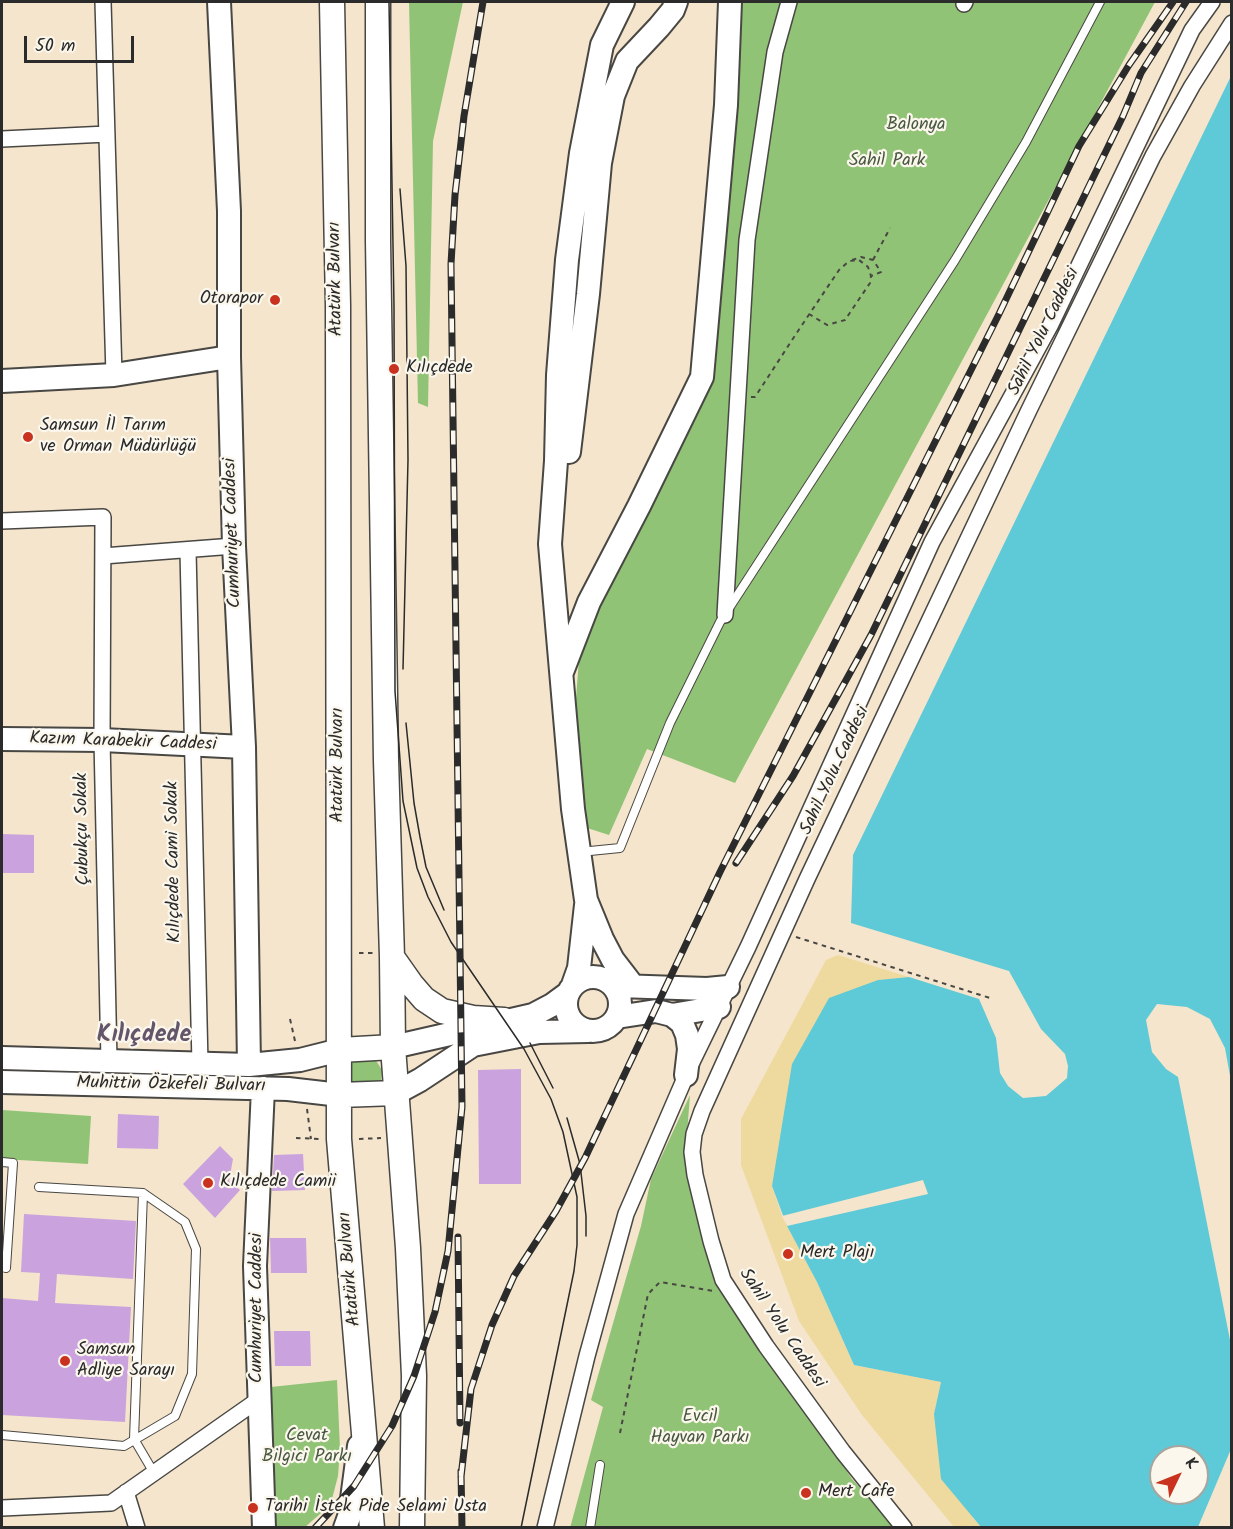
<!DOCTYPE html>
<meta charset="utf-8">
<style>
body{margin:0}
#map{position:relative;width:1233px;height:1529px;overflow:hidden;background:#f4e5cc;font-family:Kalam,sans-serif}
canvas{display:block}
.frame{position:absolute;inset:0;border:3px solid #2b2b2b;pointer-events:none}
.north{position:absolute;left:1149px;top:1445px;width:60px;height:60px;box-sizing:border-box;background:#fbf7ec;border:2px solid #a8a59f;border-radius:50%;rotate:47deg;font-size:16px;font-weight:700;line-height:24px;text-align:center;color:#2b2b2b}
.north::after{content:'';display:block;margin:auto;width:21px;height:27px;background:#c8321e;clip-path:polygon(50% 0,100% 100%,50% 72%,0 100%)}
.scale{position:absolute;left:24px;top:36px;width:110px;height:27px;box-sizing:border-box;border:3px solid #2b2b2b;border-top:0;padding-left:8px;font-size:18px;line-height:21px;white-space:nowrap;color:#2b2b2b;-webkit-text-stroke:4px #fbf7ec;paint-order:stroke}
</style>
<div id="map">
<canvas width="1233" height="1529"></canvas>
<div class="frame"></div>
<div class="north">K</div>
<div class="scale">50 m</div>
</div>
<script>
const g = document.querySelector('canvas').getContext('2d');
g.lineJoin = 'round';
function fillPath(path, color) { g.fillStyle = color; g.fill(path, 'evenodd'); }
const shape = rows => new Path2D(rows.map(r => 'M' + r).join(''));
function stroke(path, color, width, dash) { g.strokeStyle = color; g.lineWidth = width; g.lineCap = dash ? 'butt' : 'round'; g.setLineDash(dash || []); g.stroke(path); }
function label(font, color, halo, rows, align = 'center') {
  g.font = font + ' Kalam,sans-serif'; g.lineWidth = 4.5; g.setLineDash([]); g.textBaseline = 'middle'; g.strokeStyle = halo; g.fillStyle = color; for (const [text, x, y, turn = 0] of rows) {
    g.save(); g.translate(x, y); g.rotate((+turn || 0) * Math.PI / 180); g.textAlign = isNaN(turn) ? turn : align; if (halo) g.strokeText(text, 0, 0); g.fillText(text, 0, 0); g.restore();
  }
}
const green = shape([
 [409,2,463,2,433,141,428,407,418,403],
 [740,2,1155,2,735,783,647,749,609,835,581,826,575,712,580,645,611,573,690,430,709,373],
 [349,1059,375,1059,382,1070,381,1083,359,1096,342,1070],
 [690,1095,687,1134,721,1280,852,1479,896,1527,570,1528,603,1407,591,1400,641,1226,651,1179],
 [2,1110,91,1116,88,1164,2,1159],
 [337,1380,340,1449,338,1476,332,1499,320,1514,305,1527,275,1527,271,1387]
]);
const sand = shape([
 [838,955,909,977,878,980,772,1186,782,1216,817,1282,854,1365,941,1382,934,1415,973,1518,981,1527,954,1527,862,1415,799,1321,741,1165,741,1119,826,960]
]);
const water = shape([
 [1231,76,1231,1081,1225,1048,1210,1019,1187,1007,1157,1004,1146,1020,1152,1052,1166,1069,1178,1077,1231,1345,1231,1449,1198,1527,981,1527,941,1479,934,1414,941,1382,854,1365,817,1282,787,1226,772,1186,792,1064,829,998,878,980,909,977,979,999,996,1038,1000,1073,1008,1086,1023,1098,1046,1096,1067,1078,1068,1066,1065,1054,1041,1029,1009,971,851,923,853,855],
 [1161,1457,1197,1457,1197,1493,1161,1493]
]);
const pier = shape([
 [923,1180,928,1194,787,1226,782,1216]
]);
const building = shape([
 [2,834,34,835,34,873,2,873],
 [521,1069,521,1184,479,1184,478,1070],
 [118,1114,159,1116,158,1149,117,1148],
 [220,1146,233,1159,229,1181,240,1190,215,1218,183,1184],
 [303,1154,305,1190,272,1191,274,1155],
 [24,1214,136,1221,133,1279,57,1274,55,1303,131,1307,125,1422,2,1415,2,1298,38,1301,40,1273,21,1272],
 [270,1238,306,1238,307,1273,271,1273],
 [274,1331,310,1331,311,1366,275,1366]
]);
const path = shape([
 [852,260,861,257,873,260,881,272,871,276],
 [873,260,890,228],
 [751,397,755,397,796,334,839,270,849,261,859,260,868,267,871,276,870,283,845,320,827,325,809,314],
 [796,937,990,998],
 [359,953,374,953],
 [290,1019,295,1041],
 [307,1109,311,1139],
 [296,1138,321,1139],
 [359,1139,381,1138],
 [620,1433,648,1294,660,1282,713,1291]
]);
const lane = shape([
 [580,852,620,848,670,723,720,622,955,260,1026,142,1100,2],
 [2,1162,13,1163,6,1268,2,1267],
 [143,1193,134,1439,154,1473],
 [2,1435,124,1446,175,1416,192,1374,196,1249,185,1222,143,1193,39,1187],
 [590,1528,600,1465]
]);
const street = shape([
 [103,2,114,375],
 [964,4,965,2],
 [2,139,107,134],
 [2,521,103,517,102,740,109,1061],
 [188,551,200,1064],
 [103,556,234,546],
 [725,615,747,240,775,52,789,2],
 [126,1492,137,1528],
 [2,1508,111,1503,258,1400],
 [545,1528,587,1356,626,1214,691,1064,748,947,932,542,1050,326,1192,30,1212,2],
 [904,1528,843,1452,766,1346,723,1280,711,1241,695,1175,692,1152,694,1134,702,1111,807,879,1029,410,1153,156,1192,86,1232,23]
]);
const secondary = shape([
 [219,2,229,211,229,357,234,546,244,747,249,1065],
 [623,2,602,45,581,153,567,260,558,375,556,461,550,544,573,809,586,900,602,939,613,960,633,986],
 [2,381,114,375,229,357],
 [569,452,588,294,600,163,613,96,627,61,659,27,673,10,676,2],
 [562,672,589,602,639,506,702,377,726,105,730,2],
 [2,739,102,740,244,747],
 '566 1004a27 27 0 1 1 54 0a27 27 0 1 1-54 0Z',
 [573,985,579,968,586,905],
 [619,986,707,989,728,987],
 [672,1015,719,1007],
 [617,1017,656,1011,672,1015,682,1023,687,1035,689,1049,686,1075],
 [393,1047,533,1015,552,1005,567,994],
 [2,1058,249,1065,300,1060,340,1050],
 [2,1082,288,1089,340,1095],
 [263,1088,255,1266,264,1528],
 [396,1093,420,1080,473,1045,539,1032,588,1031],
 [345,1528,350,1514,359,1446]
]);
const primary = shape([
 [332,2,338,306,339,1139,372,1528],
 [378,2,378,241,386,760,392,957,393,1047,408,1248,414,1376,412,1528],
 [392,957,411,984,424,999,442,1011,473,1018,504,1020],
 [340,1050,393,1047],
 [340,1095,396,1093]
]);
const tram = shape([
 [389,2,394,306,395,691,403,801,417,868,428,897,451,942,524,1049,551,1099,563,1132,577,1197,577,1245,574,1271,521,1528],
 [400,189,406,266,408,460,403,669],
 [406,723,414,803,420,837,426,867,444,910],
 [530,1043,553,1088],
 [567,1118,580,1164,586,1216,586,1236]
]);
const rail = shape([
 [736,863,793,776,871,635,1123,116,1141,73,1186,2],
 [458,1237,460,1423],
 [461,1471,462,1528],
 [461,1477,471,1389,492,1325,514,1276,556,1211,585,1158,720,872,999,314,1079,146,1129,65,1173,2],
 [315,1528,354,1486,392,1426,414,1376,435,1312,448,1251,462,1107,451,264,455,195,464,116,483,2]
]);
const markers = [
 [275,300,6,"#c8321e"],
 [394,369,6,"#c8321e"],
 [28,437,6,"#c8321e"],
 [208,1183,6,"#c8321e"],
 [788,1254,6,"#c8321e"],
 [65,1361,6,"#c8321e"],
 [806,1493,6,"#c8321e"],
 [253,1508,6,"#c8321e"]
];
const parkNames = [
 ["Balonya",916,126],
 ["Sahil Park",887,162],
 ["Evcil",700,1418],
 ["Hayvan Parkı",700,1439],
 ["Cevat",307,1437],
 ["Bilgici Parkı",307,1458]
];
const streetNames = [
 ["Atatürk Bulvarı",337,279,-91],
 ["Sahil Yolu Caddesi",1045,332,-64],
 ["Cumhuriyet Caddesi",234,533,-92],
 ["Kazım Karabekir Caddesi",123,743,2],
 ["Atatürk Bulvarı",339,765,-90],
 ["Sahil Yolu Caddesi",836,771,-65],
 ["Çubukçu Sokak",84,829,-91],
 ["Kılıçdede Cami Sokak",175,862,-91],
 ["Muhittin Özkefeli Bulvarı",171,1086,1],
 ["Atatürk Bulvarı",351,1269,-95],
 ["Cumhuriyet Caddesi",258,1308,-90],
 ["Sahil Yolu Caddesi",781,1329,56]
];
const poiNames = [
 ["Otorapor",263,300,"right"],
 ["Kılıçdede",406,369],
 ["Samsun İl Tarım",40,427],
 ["ve Orman Müdürlüğü",40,448],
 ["Kılıçdede Camii",220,1183],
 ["Mert Plajı",800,1254],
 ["Samsun",77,1351],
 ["Adliye Sarayı",77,1372],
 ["Mert Cafe",818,1493],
 ["Tarihi İstek Pide Selami Usta",265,1508]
];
const districtNames = [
 ["Kılıçdede",144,1037]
];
fillPath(green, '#90c375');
fillPath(sand, '#eeda9e');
fillPath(water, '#5ec9d7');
fillPath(pier, '#f4e5cc');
fillPath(building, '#caa2de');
stroke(lane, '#494743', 10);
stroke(street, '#494743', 18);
stroke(secondary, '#494743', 26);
stroke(primary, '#494743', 27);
stroke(path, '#494743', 2, [4.5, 4.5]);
stroke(lane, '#fff', 8);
stroke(street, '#fff', 15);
stroke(secondary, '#fff', 22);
stroke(primary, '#fff', 24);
stroke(tram, '#2b2b2b', 1.5);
stroke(rail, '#2b2b2b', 7);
stroke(rail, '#fbf7ec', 4.5, [14]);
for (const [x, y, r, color] of markers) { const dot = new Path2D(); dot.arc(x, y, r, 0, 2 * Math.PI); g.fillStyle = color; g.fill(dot); stroke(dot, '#fbf7ec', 2); }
label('18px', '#495941', '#fbf7ec', parkNames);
label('18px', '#2b2b2b', '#fbf7ec', streetNames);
label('18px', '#2b2b2b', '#fbf7ec', poiNames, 'left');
label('bold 24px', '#63556a', '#fbf7ec', districtNames);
</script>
